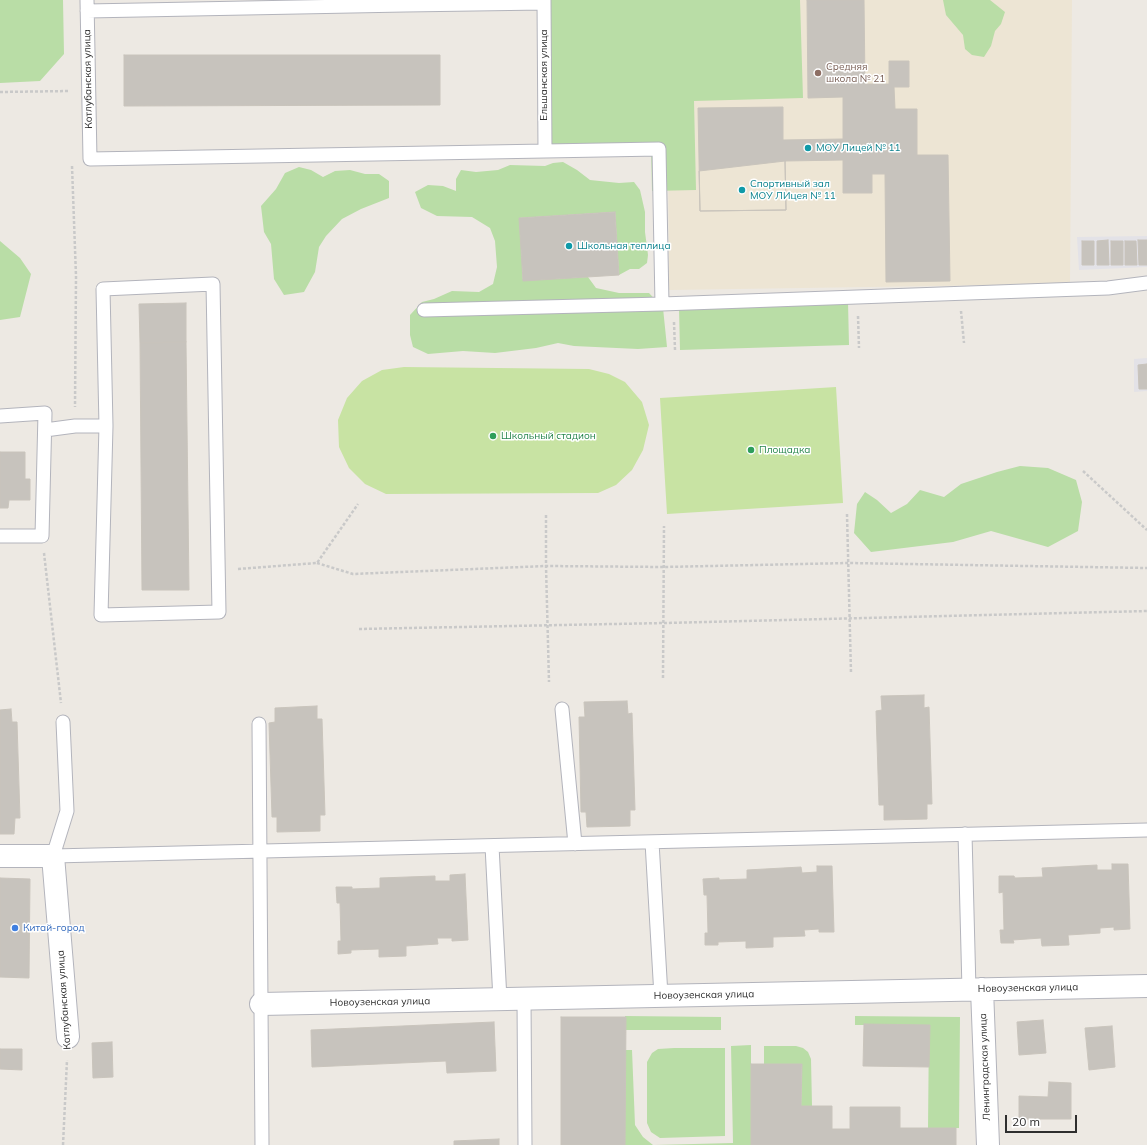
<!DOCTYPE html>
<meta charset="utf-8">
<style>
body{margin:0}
#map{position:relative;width:1147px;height:1145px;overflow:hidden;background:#ede9e3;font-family:Mulish,sans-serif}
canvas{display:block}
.scale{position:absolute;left:1005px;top:1115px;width:72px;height:18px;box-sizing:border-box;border:2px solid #2e2e2e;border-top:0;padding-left:5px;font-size:12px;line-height:14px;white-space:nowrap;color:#2e2e2e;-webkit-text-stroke:3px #fff;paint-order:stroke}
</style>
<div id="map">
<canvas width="1147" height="1145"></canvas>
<div class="scale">20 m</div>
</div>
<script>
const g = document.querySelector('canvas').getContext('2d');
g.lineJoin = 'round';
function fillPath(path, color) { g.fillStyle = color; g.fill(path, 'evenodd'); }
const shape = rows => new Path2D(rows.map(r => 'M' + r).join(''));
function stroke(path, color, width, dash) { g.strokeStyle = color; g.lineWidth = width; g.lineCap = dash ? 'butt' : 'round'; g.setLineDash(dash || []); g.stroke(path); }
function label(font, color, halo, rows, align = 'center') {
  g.font = font + ' Mulish,sans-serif'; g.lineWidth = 3; g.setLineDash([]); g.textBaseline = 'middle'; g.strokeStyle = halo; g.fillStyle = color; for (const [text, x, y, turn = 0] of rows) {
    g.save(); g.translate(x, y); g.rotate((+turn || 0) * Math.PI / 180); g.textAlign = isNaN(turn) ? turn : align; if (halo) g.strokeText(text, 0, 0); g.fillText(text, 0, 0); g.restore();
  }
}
const industrial = shape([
 [1147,236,1147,267,1079,270,1077,237],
 [1147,358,1147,391,1134,392,1134,359]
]);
const education = shape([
 [566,0,1072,0,1070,284,669,290,668,146]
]);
const green = shape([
 [0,0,63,0,64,54,40,81,0,83],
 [550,0,800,0,803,98,694,101,696,190,652,191,651,147,549,150],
 [943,0,990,0,1005,12,1001,24,995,31,991,46,984,57,972,55,965,49,963,35,946,15],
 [563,162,577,170,590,180,619,183,634,182,640,190,645,212,645,232,648,255,647,263,639,269,630,269,619,275,615,212,520,218,523,280,588,277,596,288,619,293,649,293,663,308,667,347,638,349,574,346,558,343,536,348,495,353,463,351,428,354,413,347,410,335,410,315,422,302,434,299,452,291,479,292,493,284,497,267,495,241,490,228,472,217,437,216,421,208,415,192,428,185,443,186,456,191,456,179,461,170,476,172,498,170,510,165,545,166,553,163],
 [299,167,311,170,323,177,335,171,350,170,365,174,379,174,389,181,389,198,361,209,342,219,326,236,319,247,315,272,304,292,284,295,274,279,271,244,264,232,261,206,276,189,285,173],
 [0,241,20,258,31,274,20,317,0,320],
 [848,302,849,345,680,350,679,308],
 [1020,466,1048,468,1076,480,1082,502,1078,531,1048,547,991,531,953,542,871,552,854,533,857,504,865,492,877,500,891,513,907,504,920,490,944,497,961,484,997,472],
 [625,1016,721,1017,721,1030,625,1030],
 [855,1016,960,1017,959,1128,928,1128,929,1025,855,1025],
 [751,1045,751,1145,654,1145,733,1143,731,1046],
 [764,1046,796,1046,803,1048,808,1052,811,1059,812,1106,801,1106,802,1065,764,1064],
 [674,1048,725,1048,725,1136,660,1138,651,1132,647,1123,647,1062,652,1053,658,1049],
 [625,1050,632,1050,635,1125,643,1137,653,1145,625,1145]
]);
const pitch = shape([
 [404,367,589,369,609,374,625,382,642,402,649,425,643,450,632,470,616,485,598,493,386,494,365,484,349,468,339,447,338,420,347,398,362,381,382,370],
 [836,387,843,503,667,514,660,398]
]);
const building = shape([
 [807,0,864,0,865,84,889,84,889,61,909,61,909,87,894,87,895,109,917,109,917,155,948,155,950,281,886,282,885,174,872,174,872,193,843,193,843,160,785,161,786,210,700,211,698,108,783,107,783,140,843,139,843,97,808,98,807,0],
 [124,55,440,55,440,105,124,106,124,55],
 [785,161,786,210,700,211,699,171,785,161],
 [615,212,619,275,523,281,519,218,615,212],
 [1108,240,1109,265,1097,265,1097,241,1108,240],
 [1138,240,1147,240,1147,265,1139,265,1138,240],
 [1082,241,1094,241,1094,265,1082,265,1082,241],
 [1111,241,1123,241,1123,265,1111,265,1111,241],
 [1125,241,1136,241,1137,265,1125,265,1125,241],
 [186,303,186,342,140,343,139,304,186,303],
 [186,342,189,590,142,590,140,343,186,342],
 [1147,364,1147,389,1139,389,1138,365,1147,364],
 [0,452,25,452,25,479,30,479,30,500,9,500,8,508,0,508,0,452],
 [924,695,924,708,929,707,932,804,927,804,927,819,884,820,884,805,879,805,876,711,882,710,881,696,924,695],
 [627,701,628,714,632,713,635,810,630,810,630,826,587,827,586,812,581,812,579,717,585,717,584,702,627,701],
 [317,706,317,719,322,719,325,815,320,815,320,831,277,832,277,817,272,817,269,723,275,722,275,708,317,706],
 [11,709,12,722,17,722,20,818,15,818,14,834,0,834,0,710,11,709],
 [1112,864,1128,864,1130,929,1114,930,1114,927,1100,928,1100,933,1068,935,1069,945,1042,946,1041,938,1013,940,1014,943,1001,943,1000,930,1004,930,1003,892,999,893,999,876,1014,876,1015,878,1043,877,1042,868,1097,865,1097,870,1112,870,1112,864],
 [817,866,832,866,834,932,819,932,819,929,804,930,805,936,773,937,773,947,746,948,746,941,718,942,718,945,705,945,705,933,708,933,707,895,704,895,703,879,719,878,719,880,747,879,747,870,801,867,802,873,817,872,817,866],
 [465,874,468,940,452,941,452,938,437,938,438,944,406,946,406,956,379,957,379,949,351,950,351,953,338,954,338,941,341,941,340,903,337,903,336,887,352,887,352,889,380,888,380,878,435,876,435,881,450,881,450,875,465,874],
 [0,878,30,879,29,978,0,977,0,878],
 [561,1017,626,1017,625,1145,561,1145,561,1017],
 [1043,1020,1046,1053,1019,1055,1017,1022,1043,1020],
 [494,1022,496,1071,447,1073,446,1061,312,1067,311,1030,494,1022],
 [864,1024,930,1025,929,1067,863,1066,864,1024],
 [1112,1026,1115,1067,1089,1070,1085,1028,1112,1026],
 [112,1042,113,1077,93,1078,92,1043,112,1042],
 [0,1049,22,1049,22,1070,0,1069,0,1049],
 [751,1064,802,1064,801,1106,832,1106,832,1129,850,1129,850,1107,900,1107,900,1128,956,1128,956,1145,751,1145,751,1064],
 [1049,1082,1071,1083,1071,1119,1019,1119,1019,1096,1048,1097,1049,1082],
 [499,1139,499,1145,454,1145,454,1141,499,1139]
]);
const path = shape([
 [0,92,69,91],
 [72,166,76,276,75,407],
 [961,311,964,343],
 [858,316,859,348],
 [674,322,675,350],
 [1083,471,1147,530],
 [847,514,851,673],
 [546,515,546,566,549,682],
 [44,553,61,703],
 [317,563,353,574,546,566,664,567,848,563,1147,568],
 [238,569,317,563,358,504],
 [359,629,664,623,1147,611],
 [663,678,664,526],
 [63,1145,67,1060]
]);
const service = shape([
 [87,0,90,159,659,149,662,304],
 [544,0,545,151],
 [405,5,544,3],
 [87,11,405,5,405,0],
 [213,284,219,612,101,615,106,426,103,289,213,284],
 [424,310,662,304,1108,288,1147,283],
 [0,416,45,413,42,536,0,536],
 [45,430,75,426,106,426],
 [562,709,575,844],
 [63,722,67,811,53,856,1147,830],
 [259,724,262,1145],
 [965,834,969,990],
 [652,842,661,996],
 [492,846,500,1000],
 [524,999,525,1145]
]);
const minor = shape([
 [0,856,53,856,68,1037],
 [982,989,988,1145],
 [261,1004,1147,986]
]);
const markers = [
 [818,73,4,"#8d6e63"],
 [808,148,4,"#0f9aa8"],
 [742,190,4,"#0f9aa8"],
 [569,246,4,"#0f9aa8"],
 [493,436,4,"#2e9e5b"],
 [751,450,4,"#2e9e5b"],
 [15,928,4,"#3f7fe0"]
];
const educationNames = [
 ["Средняя",826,67],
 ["школа № 21",826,79]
];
const streetNames = [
 ["Ельшанская улица",544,75,-90],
 ["Котлубанская улица",88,79,-91],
 ["Новоузенская улица",1028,988,-1],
 ["Новоузенская улица",704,995,-1],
 ["Котлубанская улица",64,1000,-94],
 ["Новоузенская улица",380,1002,-1],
 ["Ленинградская улица",985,1067,-92]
];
const cultureNames = [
 ["МОУ Лицей № 11",816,148],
 ["Спортивный зал",750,184],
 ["МОУ ЛИцея № 11",750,196],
 ["Школьная теплица",577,246]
];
const leisureNames = [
 ["Школьный стадион",501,436],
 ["Площадка",759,450]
];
const shopNames = [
 ["Китай-город",23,928]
];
fillPath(industrial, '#e3e2e7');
fillPath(education, '#ede5d4');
fillPath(green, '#b9dda6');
fillPath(pitch, '#c8e3a3');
fillPath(building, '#c7c3bd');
stroke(building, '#c9c4bc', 1);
stroke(service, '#b3b4bc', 15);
stroke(minor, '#b3b4bc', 24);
stroke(path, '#c9c9c9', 2.5, [3, 2]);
stroke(service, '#fff', 13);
stroke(minor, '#fff', 22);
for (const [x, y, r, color] of markers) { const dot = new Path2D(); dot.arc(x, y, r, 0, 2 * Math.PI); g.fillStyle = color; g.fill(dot); stroke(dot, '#fff', 1.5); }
label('10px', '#785e54', '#fff', educationNames, 'left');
label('10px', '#2e2e2e', '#fff', streetNames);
label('10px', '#0d838f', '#fff', cultureNames, 'left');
label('10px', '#27864d', '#fff', leisureNames, 'left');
label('10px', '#366cbe', '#fff', shopNames, 'left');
</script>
